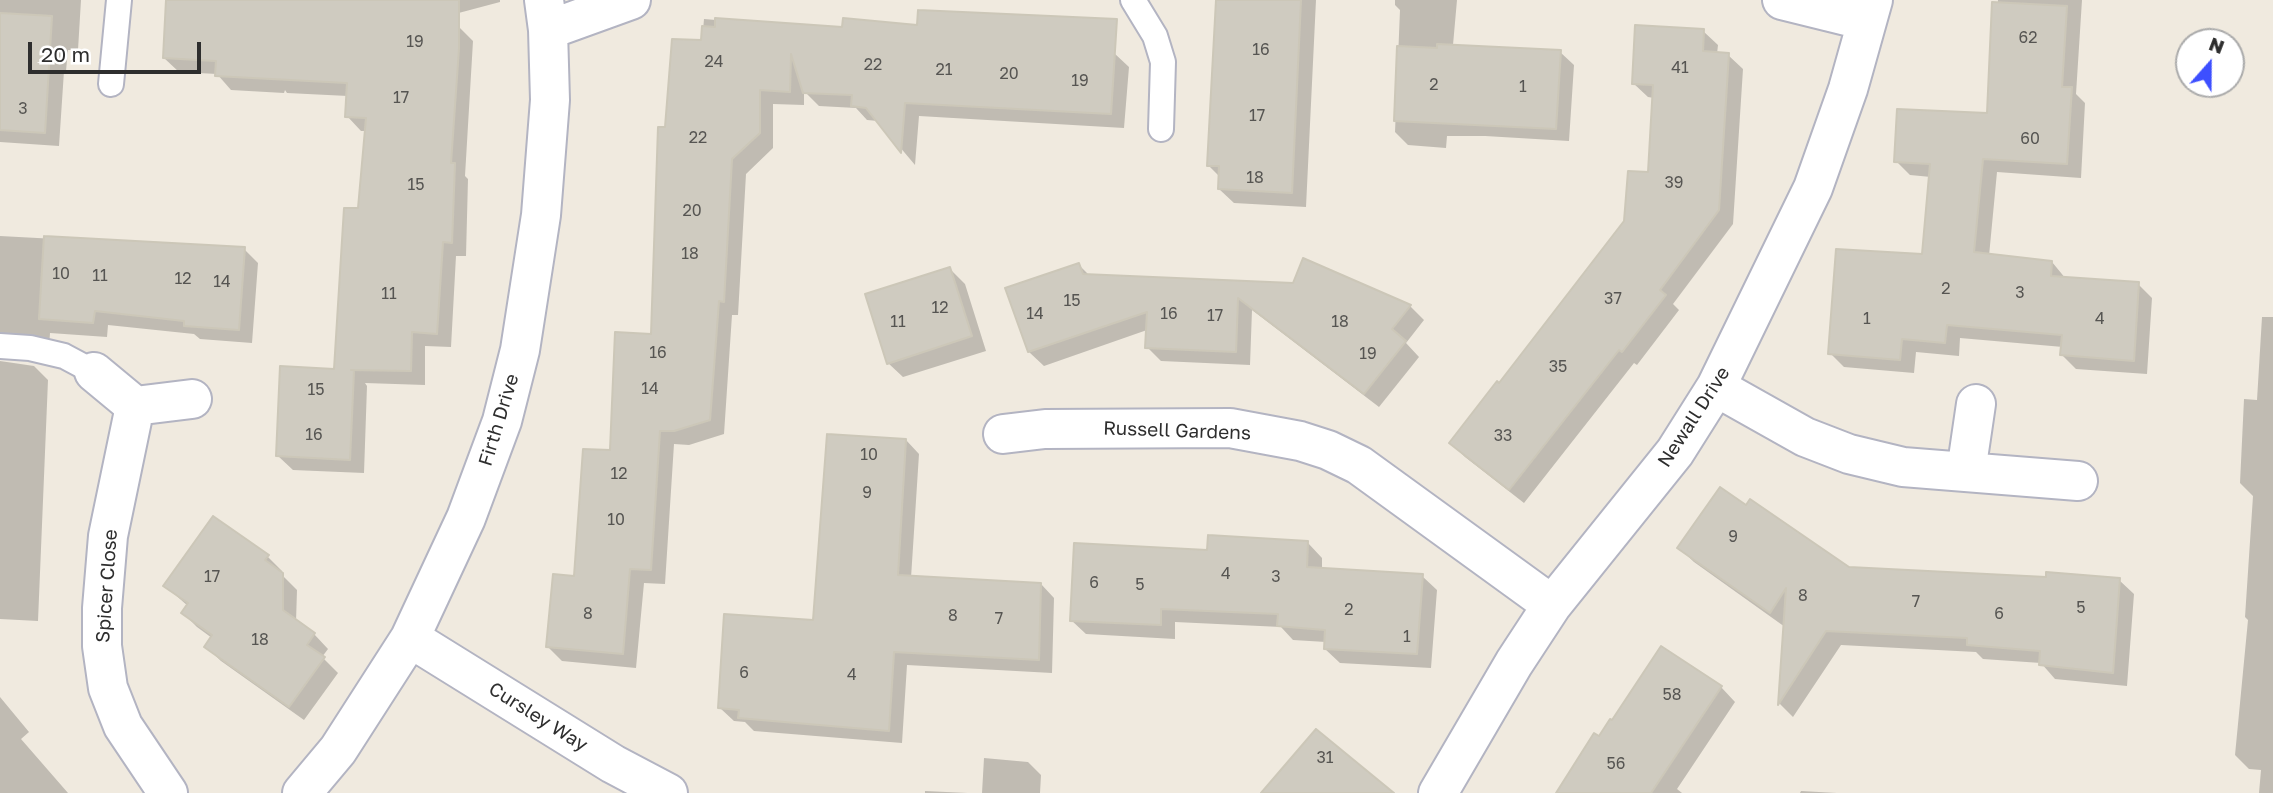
<!DOCTYPE html>
<style>
body{margin:0}
#map{position:relative;width:2273px;height:793px;overflow:hidden;background:#f0eadf;font-family:"Golos Text",sans-serif}
canvas{display:block}
.north{position:absolute;left:2175px;top:28px;width:70px;height:70px;box-sizing:border-box;background:#fff;border:2px solid #ababab;border-radius:50%;rotate:21deg;font-size:19px;font-weight:700;line-height:28px;text-align:center;color:#2e2e2e}
.north::after{content:'';display:block;margin:auto;width:24px;height:32px;background:#3d4fff;clip-path:polygon(50% 0,100% 100%,50% 72%,0 100%)}
.scale{position:absolute;left:28px;top:42px;width:173px;height:32px;box-sizing:border-box;border:4px solid #2e2e2e;border-top:0;padding-left:9px;font-size:21px;line-height:24px;white-space:nowrap;color:#2e2e2e;-webkit-text-stroke:5px #fff;paint-order:stroke}
</style>
<div id="map">
<canvas width="2273" height="793"></canvas>
<div class="north">N</div>
<div class="scale">20 m</div>
</div>
<script>
const g = document.querySelector('canvas').getContext('2d');
g.lineJoin = 'round';
function fillPath(path, color) { g.fillStyle = color; g.fill(path, 'evenodd'); }
const shape = rows => new Path2D(rows.map(r => 'M' + r).join(''));
function stroke(path, color, width, dash) { g.strokeStyle = color; g.lineWidth = width; g.lineCap = dash ? 'butt' : 'round'; g.setLineDash(dash || []); g.stroke(path); }
function label(font, color, halo, rows, align = 'center') {
  g.font = font + ' "Golos Text",sans-serif'; g.lineWidth = 5; g.setLineDash([]); g.textBaseline = 'middle'; g.strokeStyle = halo; g.fillStyle = color; for (const [text, x, y, turn = 0] of rows) {
    g.save(); g.translate(x, y); g.rotate((+turn || 0) * Math.PI / 180); g.textAlign = isNaN(turn) ? turn : align; if (halo) g.strokeText(text, 0, 0); g.fillText(text, 0, 0); g.restore();
  }
}
const shadow = shape([
 [0,0,81,0,78,50,68,50,66,71,64,71,59,146,0,142],
 [168,0,500,0,500,2,421,23,458,26,473,41,465,176,468,179,466,256,456,256,451,347,425,346,425,385,365,383,367,386,364,473,293,470,278,456,336,371,360,210,367,131,361,131,347,116,348,96,287,93,285,90,284,93,231,90,217,74,179,72,164,58],
 [1216,0,1316,0,1306,207,1234,203,1219,189,1220,177,1208,165],
 [1395,0,1457,0,1453,45,1560,52,1574,65,1569,141,1485,136,1447,136,1446,148,1408,145,1395,132,1400,10,1395,5],
 [1998,0,2082,0,2076,94,2085,103,2081,178,1997,172,1989,256,2052,262,2066,279,2138,284,2152,298,2147,374,2076,369,2062,355,2063,347,1960,338,1959,356,1916,352,1914,373,1844,367,1830,353,1923,256,1931,177,1910,175,1896,161,1988,115],
 [704,19,1114,53,1129,67,1124,128,919,116,915,165,878,121,867,120,856,108,819,106,804,91,804,105,773,104,773,148,746,174,738,315,732,315,724,434,689,445,674,444,665,584,644,583,636,668,562,661,548,647,576,577,612,452,653,336,667,129,702,42],
 [1703,31,1718,45,1717,54,1728,55,1743,69,1733,224,1673,304,1679,310,1637,365,1634,363,1524,503,1465,457,1451,443,1499,385,1625,222,1650,174,1654,98,1648,97,1633,83],
 [0,236,244,249,258,263,252,343,200,339,194,334,108,325,107,337,50,333,49,347,0,356],
 [1304,261,1410,306,1424,320,1406,343,1419,357,1379,407,1252,310,1250,365,1161,361,1147,347,1147,330,1044,366,1029,352,1079,265,1090,276,1294,285],
 [950,269,965,284,986,351,903,377,888,363],
 [2262,317,2273,317,2273,793,2259,793,2261,770,2249,769,2235,755,2248,620,2245,617,2253,496,2240,483,2244,399,2257,400],
 [0,361,34,366,48,380,38,621,0,619],
 [906,440,919,454,911,578,1041,584,1054,598,1052,673,907,665,902,743,754,731,745,722,734,721,720,708,815,622],
 [213,519,268,557,282,571,280,573,297,590,296,622,314,634,328,649,322,657,338,673,304,720,221,661,206,647,212,638,197,627,183,613,188,606,165,586],
 [1308,543,1322,558,1322,570,1422,576,1437,590,1431,668,1340,663,1325,649,1326,642,1293,640,1281,627,1175,622,1175,639,1086,634,1071,620,1209,552],
 [1679,548,1848,569,2047,579,2119,580,2134,594,2127,686,2055,679,2041,663,1983,659,1976,652,1841,645,1793,717,1780,704,1785,627,1694,562],
 [1721,687,1735,702,1677,789,1682,793,1558,793,1600,738],
 [0,697,29,732,21,739,68,793,0,793],
 [984,758,1028,762,1041,775,1040,793,982,793],
 [925,791,968,793,925,793],
 [1801,791,1837,793,1800,793]
]);
const building = shape([
 [166,0,459,0,459,48,451,163,455,163,452,243,443,242,437,334,412,332,411,371,351,370,354,370,350,460,276,456,280,366,334,369,344,208,358,208,366,118,345,117,347,83,215,76,216,61,163,58,166,0],
 [1216,0,1301,0,1292,193,1218,189,1219,166,1207,166,1216,0],
 [1992,2,2067,6,2062,87,2072,87,2067,164,1983,159,1974,252,2052,261,2051,276,2139,282,2134,361,2060,355,2062,335,1947,325,1945,343,1902,339,1900,360,1828,354,1836,249,1922,254,1930,164,1894,162,1897,109,1987,113,1992,2],
 [918,10,1117,19,1111,114,905,103,901,153,866,108,851,106,852,95,803,93,791,54,790,92,760,90,760,133,732,159,724,302,719,301,710,420,674,431,660,431,651,570,630,569,623,654,546,647,553,574,574,576,583,449,610,450,615,332,651,334,658,127,665,127,672,39,701,40,702,26,715,27,715,18,842,27,843,18,917,25,918,10],
 [0,13,52,16,45,133,0,130,0,13],
 [1635,25,1704,29,1703,51,1729,53,1719,210,1660,290,1666,295,1622,352,1619,350,1509,490,1449,443,1497,381,1499,383,1624,221,1628,171,1648,172,1653,85,1632,84,1635,25],
 [1437,44,1561,50,1556,129,1394,121,1397,46,1437,48,1437,44],
 [44,236,245,247,239,330,184,326,184,321,95,311,93,323,39,319,44,236],
 [1303,258,1411,305,1392,329,1406,341,1364,394,1238,298,1236,352,1145,348,1147,312,1028,352,1005,288,1079,263,1083,274,1293,283,1303,258],
 [950,267,972,336,887,364,865,294,950,267],
 [827,434,906,439,898,575,1041,583,1039,660,894,652,889,731,738,718,739,710,718,708,724,614,813,620,827,434],
 [1720,487,1746,505,1750,499,1849,567,2046,577,2046,572,2120,578,2113,673,2039,665,2040,651,1967,645,1967,638,1826,631,1778,705,1786,588,1770,613,1677,548,1720,487],
 [213,516,269,555,265,560,283,573,283,610,315,633,307,645,325,657,289,707,204,647,212,635,181,613,188,603,163,586,213,516],
 [1208,535,1308,541,1307,567,1423,574,1417,654,1324,649,1325,630,1277,626,1278,614,1161,609,1161,625,1070,621,1074,543,1207,550,1208,535],
 [1661,646,1722,686,1651,793,1556,793,1594,733,1599,736,1610,719,1612,720,1661,646],
 [1316,729,1394,793,1261,793,1316,729]
]);
const service = shape([
 [1133,0,1155,36,1163,62,1161,129],
 [111,84,119,0],
 [0,346,30,348,64,356,94,372]
]);
const minor = shape([
 [1782,0,1867,21],
 [548,30,631,0],
 [94,372,135,406,192,399],
 [1716,387,1805,437,1849,454,1903,467,2078,481],
 [135,406,108,536,102,608,102,646,108,688,123,726,168,793],
 [1003,434,1045,429,1230,428,1300,441,1328,450,1359,465,1552,605],
 [1966,472,1976,404],
 [410,638,613,764,668,793],
 [302,793,338,750,410,638,466,518,502,421,520,350,541,215,550,100,548,30,544,0],
 [1438,793,1514,663,1552,605,1675,452,1716,387,1813,188,1848,89,1873,0]
]);
const numberNames = [
 ["62",2028,38],
 ["19",415,42],
 ["16",1261,50],
 ["24",714,62],
 ["22",873,65],
 ["41",1680,68],
 ["21",944,70],
 ["20",1009,74],
 ["19",1080,81],
 ["2",1434,85],
 ["1",1523,87],
 ["17",401,98],
 ["3",23,109],
 ["17",1257,116],
 ["22",698,138],
 ["60",2030,139],
 ["18",1255,178],
 ["39",1674,183],
 ["15",416,185],
 ["20",692,211],
 ["18",690,254],
 ["10",61,274],
 ["11",100,276],
 ["12",183,279],
 ["14",222,282],
 ["2",1946,289],
 ["3",2020,293],
 ["11",389,294],
 ["37",1613,299],
 ["15",1072,301],
 ["12",940,308],
 ["14",1035,314],
 ["16",1169,314],
 ["17",1215,316],
 ["1",1867,319],
 ["4",2100,319],
 ["11",898,322],
 ["18",1340,322],
 ["16",658,353],
 ["19",1368,354],
 ["35",1558,367],
 ["14",650,389],
 ["15",316,390],
 ["16",314,435],
 ["33",1503,436],
 ["10",869,455],
 ["12",619,474],
 ["9",867,493],
 ["10",616,520],
 ["9",1733,537],
 ["4",1226,574],
 ["17",212,577],
 ["3",1276,577],
 ["6",1094,583],
 ["5",1140,585],
 ["8",1803,596],
 ["7",1916,602],
 ["5",2081,608],
 ["2",1349,610],
 ["8",588,614],
 ["6",1999,614],
 ["8",953,616],
 ["7",999,619],
 ["1",1407,637],
 ["18",260,640],
 ["6",744,673],
 ["4",852,675],
 ["58",1672,695],
 ["31",1325,758],
 ["56",1616,764]
];
const streetNames = [
 ["Newall Drive",1694,417,-57],
 ["Firth Drive",499,420,-73],
 ["Russell Gardens",1177,431,2],
 ["Spicer Close",107,586,-86],
 ["Cursley Way",538,717,32]
];
fillPath(shadow, '#0003');
fillPath(building, '#cfcbc0');
stroke(building, '#ccc7b8', 2);
stroke(service, '#b3b4c2', 28);
stroke(minor, '#b3b4c2', 42);
stroke(service, '#fff', 24);
stroke(minor, '#fff', 38);
label('16px', '#565552', null, numberNames);
label('19px', '#2e2e2e', '#fff', streetNames);
</script>
